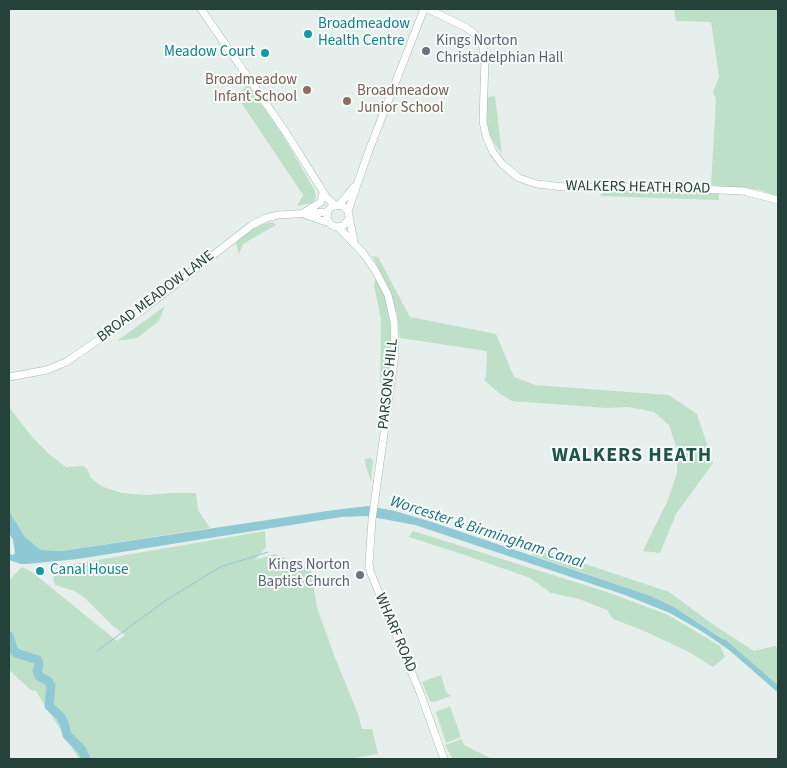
<!DOCTYPE html>
<style>
body{margin:0}
#map{position:relative;width:787px;height:768px;overflow:hidden;background:#e6efeb;font-family:"Source Sans 3",sans-serif}
canvas{display:block}
.frame{position:absolute;inset:0;border:10px solid #24423a;pointer-events:none}
</style>
<div id="map">
<canvas width="787" height="768"></canvas>
<div class="frame"></div>
</div>
<script>
const g = document.querySelector('canvas').getContext('2d');
g.lineJoin = 'round';
function fillPath(path, color) { g.fillStyle = color; g.fill(path, 'evenodd'); }
const shape = rows => new Path2D(rows.map(r => 'M' + r).join(''));
function stroke(path, color, width, dash) { g.strokeStyle = color; g.lineWidth = width; g.lineCap = dash ? 'butt' : 'round'; g.setLineDash(dash || []); g.stroke(path); }
function label(font, color, halo, rows, align = 'center') {
  g.font = font + ' "Source Sans 3",sans-serif'; g.lineWidth = 4; g.setLineDash([]); g.textBaseline = 'middle'; g.strokeStyle = halo; g.fillStyle = color; for (const [text, x, y, turn = 0] of rows) {
    g.save(); g.translate(x, y); g.rotate((+turn || 0) * Math.PI / 180); g.textAlign = isNaN(turn) ? turn : align; if (halo) g.strokeText(text, 0, 0); g.fillText(text, 0, 0); g.restore();
  }
}
const green = shape([
 [674,9,778,9,778,197,760,190,711,185,716,99,713,92,719,77,711,22,676,21],
 [248,85,282,134,314,189,316,196,315,200,312,203,297,206,303,195,236,95],
 [495,96,502,154,491,138,487,124,487,98,488,97],
 [612,189,719,192,719,200,600,196,605,190],
 [273,222,276,225,243,244,239,254,236,244,238,239,248,231,262,224],
 [372,256,378,257,410,317,496,334,514,377,535,385,669,395,697,414,713,463,676,514,660,553,643,551,667,502,677,473,677,449,669,425,654,412,628,407,606,408,512,401,499,393,484,380,486,376,487,351,400,338,397,314,391,293],
 [376,277,385,295,393,337,387,397,380,395,381,320,374,285],
 [165,306,159,321,137,338,117,341],
 [9,407,33,438,50,455,66,467,83,466,87,469,91,478,101,486,122,493,147,495,172,493,196,493,198,510,210,528,62,551,41,550,25,537,9,511],
 [371,458,373,461,371,482,364,459],
 [265,531,266,547,255,560,275,554,311,570,317,608,334,655,358,714,362,729,372,729,378,754,348,759,79,759,36,691,31,690,9,670,9,580,22,567,32,572,117,641,125,635,114,627,85,598,74,591,55,585,53,579,57,567],
 [413,531,610,593,668,615,720,646,725,657,713,667,687,651,642,630,613,619,607,610,579,599,551,593,530,578,465,555,409,537],
 [534,547,669,592,711,623,754,651,775,646,778,648,778,686,724,639,674,607,651,596,532,555],
 [441,675,446,692,451,696,434,702,430,701,422,682],
 [450,706,461,737,446,743,436,712],
 [462,739,464,745,492,759,453,759,445,745]
]);
const water = shape([
 [368,506,395,511,435,523,651,596,674,607,732,645,729,650,703,632,670,613,625,595,415,525,367,516,341,517,78,559,27,564,21,564,9,560,9,554,13,555,15,553,13,540,9,533,9,511,25,537,41,550,62,551,334,510]
]);
const stream = shape([
 [97,651,165,601,220,567,268,552]
]);
const canal = shape([
 [724,642,778,689]
]);
const river = shape([
 [9,636,13,649,16,653,38,660,39,666,37,671,39,676,48,681,51,686,49,706,61,717,64,723,67,735,82,750,86,759]
]);
const secondary = shape([
 [201,9,287,134,327,198,335,205],
 [428,9,465,27,474,33,481,42,483,47,485,59,483,121,486,136,493,152,502,164,519,178,537,184,564,187,650,187,743,191,778,200],
 [339,205,354,187],
 [348,211,368,153,424,9],
 [303,213,321,202,322,196],
 [306,215,329,223],
 [349,219,343,226,335,227,329,223,327,217,328,210,331,207,339,205,344,207,348,211,354,242],
 [338,227,363,253,375,270,388,295,394,321,395,354,372,520,369,563,370,571,421,695,444,759],
 [9,377,47,370,66,362,141,311,252,225,266,218,278,215,327,212]
]);
const markers = [
 [308,34,5,"#0f9aa8"],
 [426,51,5,"#6b7280"],
 [265,53,5,"#0f9aa8"],
 [307,90,5,"#8d6e63"],
 [347,101,5,"#8d6e63"],
 [40,571,5,"#0f9aa8"],
 [360,575,5,"#6b7280"]
];
const cultureNames = [
 ["Broadmeadow",318,25],
 ["Health Centre",318,42],
 ["Meadow Court",255,53,"right"],
 ["Canal House",50,571]
];
const worshipNames = [
 ["Kings Norton",436,42],
 ["Christadelphian Hall",436,59],
 ["Kings Norton",350,566,"right"],
 ["Baptist Church",350,583,"right"]
];
const educationNames = [
 ["Broadmeadow",297,81],
 ["Infant School",297,98],
 ["Broadmeadow",357,92,"left"],
 ["Junior School",357,109,"left"]
];
const streetNames = [
 ["WALKERS HEATH ROAD",638,188,1],
 ["BROAD MEADOW LANE",156,297,-37],
 ["PARSONS HILL",389,384,-84],
 ["WHARF ROAD",395,633,67]
];
const waterNames = [
 ["Worcester & Birmingham Canal",487,533,18]
];
const districtNames = [
 ["WALKERS HEATH",632,457]
];
fillPath(green, '#bfe0c8');
fillPath(water, '#8ec9d4');
stroke(stream, '#8ec9d4', 1);
stroke(canal, '#8ec9d4', 5.5);
stroke(river, '#8ec9d4', 9);
stroke(secondary, '#a4bbb3', 8);
stroke(secondary, '#fff', 7);
for (const [x, y, r, color] of markers) { const dot = new Path2D(); dot.arc(x, y, r, 0, 2 * Math.PI); g.fillStyle = color; g.fill(dot); stroke(dot, '#f7fbf9', 2); }
label('15px', '#0d838f', '#f7fbf9', cultureNames, 'left');
label('15px', '#5b616d', '#f7fbf9', worshipNames, 'left');
label('15px', '#785e54', '#f7fbf9', educationNames, 'right');
label('15px', '#24423a', '#f7fbf9', streetNames);
label('italic 16px', '#1c6f80', '#f7fbf9', waterNames);
g.letterSpacing = '1px';
label('bold 20px', '#1f5548', '#f7fbf9', districtNames);
g.letterSpacing = '0px';
</script>
